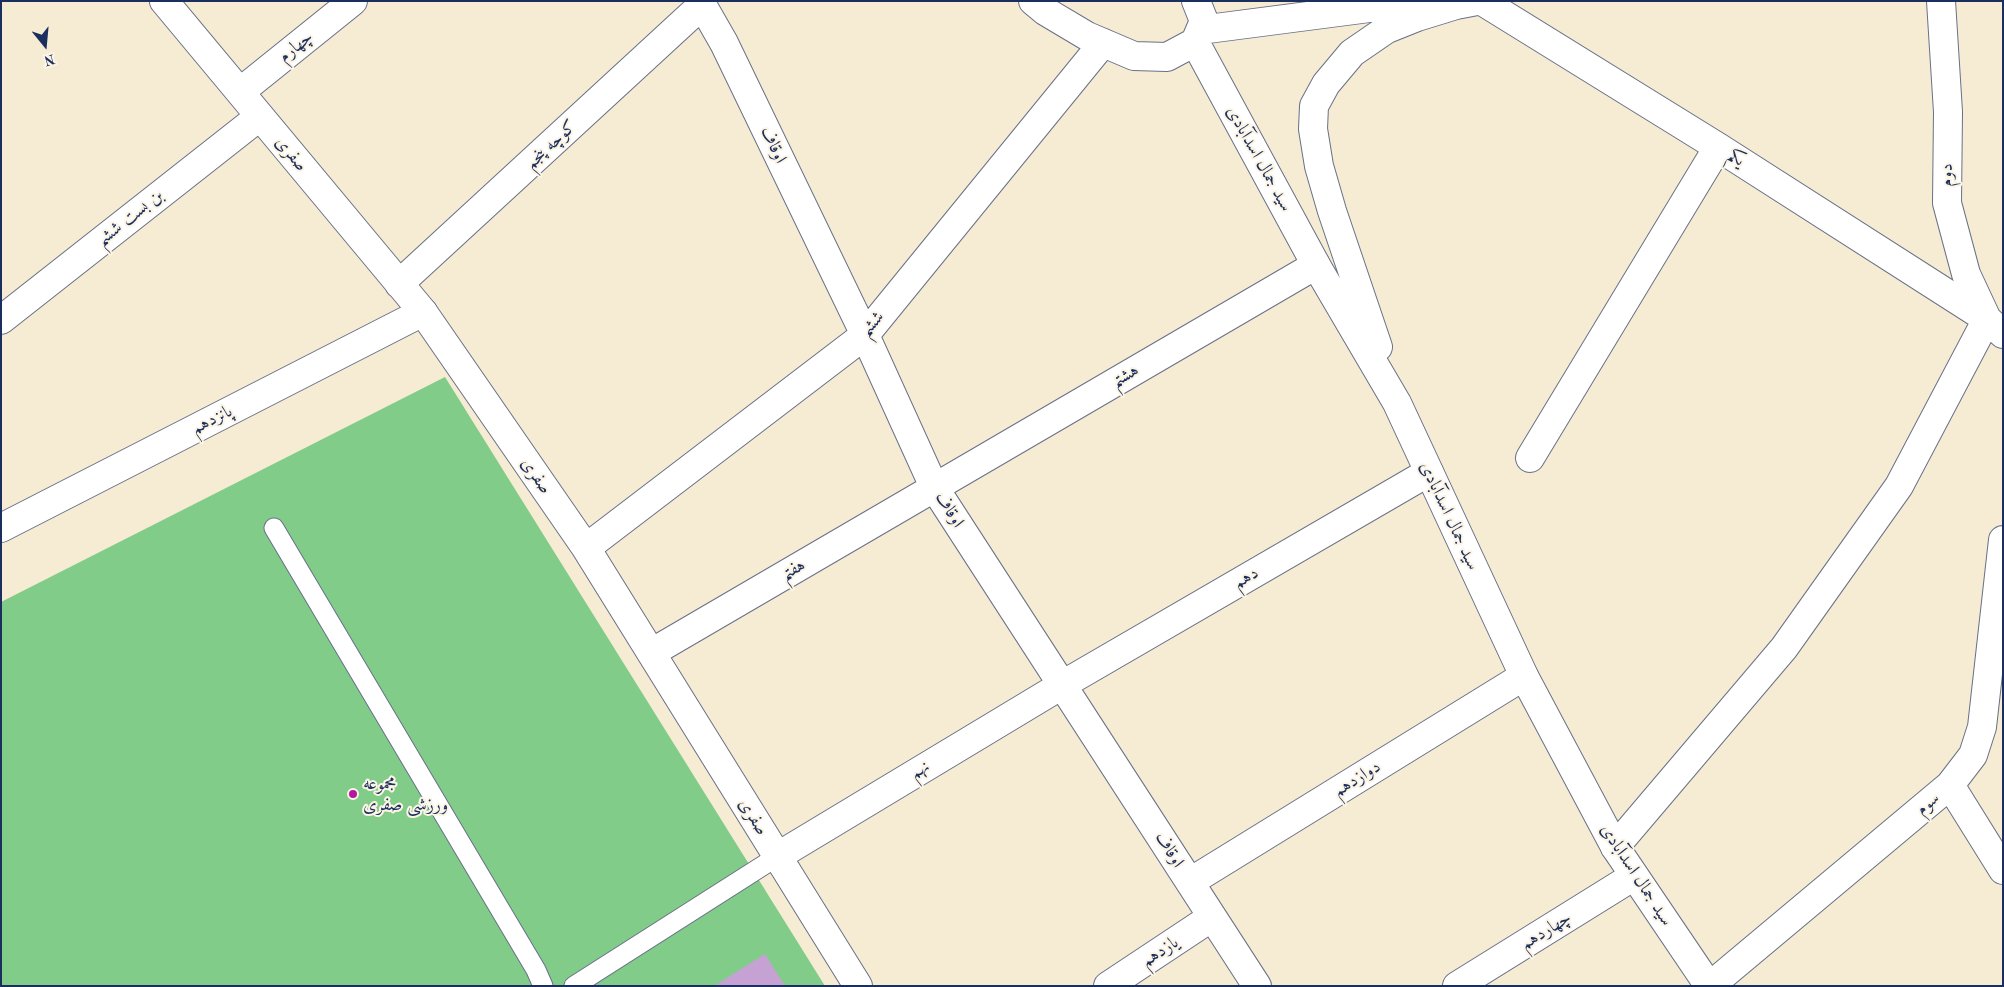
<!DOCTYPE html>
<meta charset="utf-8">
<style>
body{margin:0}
#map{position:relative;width:2004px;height:987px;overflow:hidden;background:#f6ebd3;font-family:"Old Standard TT",serif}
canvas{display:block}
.frame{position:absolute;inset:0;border:2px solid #1b2f5e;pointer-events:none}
.north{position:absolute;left:20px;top:20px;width:50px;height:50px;-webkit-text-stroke:4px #fcf5e5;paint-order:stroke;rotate:163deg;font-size:14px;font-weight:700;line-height:20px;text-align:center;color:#1b2f5e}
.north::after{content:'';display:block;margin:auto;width:18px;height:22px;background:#1b2f5e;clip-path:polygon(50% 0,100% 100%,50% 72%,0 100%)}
</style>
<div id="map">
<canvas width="2004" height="987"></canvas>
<div class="frame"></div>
<div class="north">N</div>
</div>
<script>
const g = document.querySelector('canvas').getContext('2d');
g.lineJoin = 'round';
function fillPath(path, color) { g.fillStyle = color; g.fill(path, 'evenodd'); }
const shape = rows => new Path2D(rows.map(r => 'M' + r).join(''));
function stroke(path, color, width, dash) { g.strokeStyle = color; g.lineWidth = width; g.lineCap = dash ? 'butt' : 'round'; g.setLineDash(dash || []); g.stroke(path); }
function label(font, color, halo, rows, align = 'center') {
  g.font = font + ' "Old Standard TT",Amiri,serif'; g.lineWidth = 4; g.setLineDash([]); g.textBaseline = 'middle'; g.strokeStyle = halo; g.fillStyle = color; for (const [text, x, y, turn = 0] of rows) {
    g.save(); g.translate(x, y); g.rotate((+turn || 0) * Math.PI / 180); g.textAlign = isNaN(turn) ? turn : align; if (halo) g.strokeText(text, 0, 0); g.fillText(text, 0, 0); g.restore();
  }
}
const green = shape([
 [445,377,825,986,1,986,1,602]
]);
const building = shape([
 [765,954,785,986,714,986]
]);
const lane = shape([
 [274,528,536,970,543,986],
 [574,986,778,856]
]);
const street = shape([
 [164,1,423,312,586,548,858,986],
 [700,1,724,43,865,335,934,487,1257,986],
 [1482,1,1718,147,1987,319,1899,486,1784,648,1615,847],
 [1941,1,1948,112,1947,203,1966,274,1987,319,2003,334],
 [240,92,353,1],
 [399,284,702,5],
 [1,320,259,117],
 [1530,458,1718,147],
 [586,548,865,335,1103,43],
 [651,653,1316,265],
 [1950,785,2003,870],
 [778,856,1062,685,1429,472],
 [1190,882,1524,676],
 [1108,986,1212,917],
 [1457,986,1634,876],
 [1710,986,1950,785,1973,755,1982,727,2003,540]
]);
const secondary = shape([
 [1033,1,1045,11,1087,36,1134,56,1167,57,1195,42,1204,21,1196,1],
 [1200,30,1423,1],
 [1195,42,1316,265,1397,403,1524,676,1615,847,1709,986],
 [1378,347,1332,211,1319,166,1313,129,1314,106,1326,84,1352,53,1387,29,1417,17,1456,5,1477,1],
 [1,528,423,312]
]);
const markers = [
 [353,794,5,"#b5179e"]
];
const streetNames = [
 ["چهارم",296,47,-39],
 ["کوچه پنجم",551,145,-43],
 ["اوقاف",773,145,64],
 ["صفری",291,154,50],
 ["یکم",1736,158,33],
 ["سید جمال اسدآبادی",1259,159,61],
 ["دوم",1947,175,-89],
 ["بن بست ششم",130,218,-38],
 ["ششم",872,324,-48],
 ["هشتم",1125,376,-30],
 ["پانزدهم",212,420,-27],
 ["صفری",536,476,55],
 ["اوقاف",949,510,57],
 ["سید جمال اسدآبادی",1449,516,65],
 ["هفتم",793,570,-30],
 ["دهم",1246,578,-30],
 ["نهم",920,770,-31],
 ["دوازدهم",1357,779,-32],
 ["سوم",1928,804,-40],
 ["صفری",753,817,58],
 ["اوقاف",1169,850,57],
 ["سید جمال اسدآبادی",1636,875,57],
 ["چهاردهم",1546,931,-32],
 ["یازدهم",1160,952,-33]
];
const poiNames = [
 ["مجموعه",363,784],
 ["ورزشی صفری",363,805]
];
fillPath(green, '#82cc89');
fillPath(building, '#c6a1d3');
stroke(lane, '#687187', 21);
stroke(street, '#687187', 30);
stroke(secondary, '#687187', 30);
stroke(lane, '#fff', 19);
stroke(street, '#fff', 28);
stroke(secondary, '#fff', 28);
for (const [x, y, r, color] of markers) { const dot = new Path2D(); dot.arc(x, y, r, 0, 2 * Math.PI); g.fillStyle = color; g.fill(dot); stroke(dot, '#fcf5e5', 2); }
label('18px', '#1b2f5e', '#fcf5e5', streetNames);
label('18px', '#1b2f5e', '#fcf5e5', poiNames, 'left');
</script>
